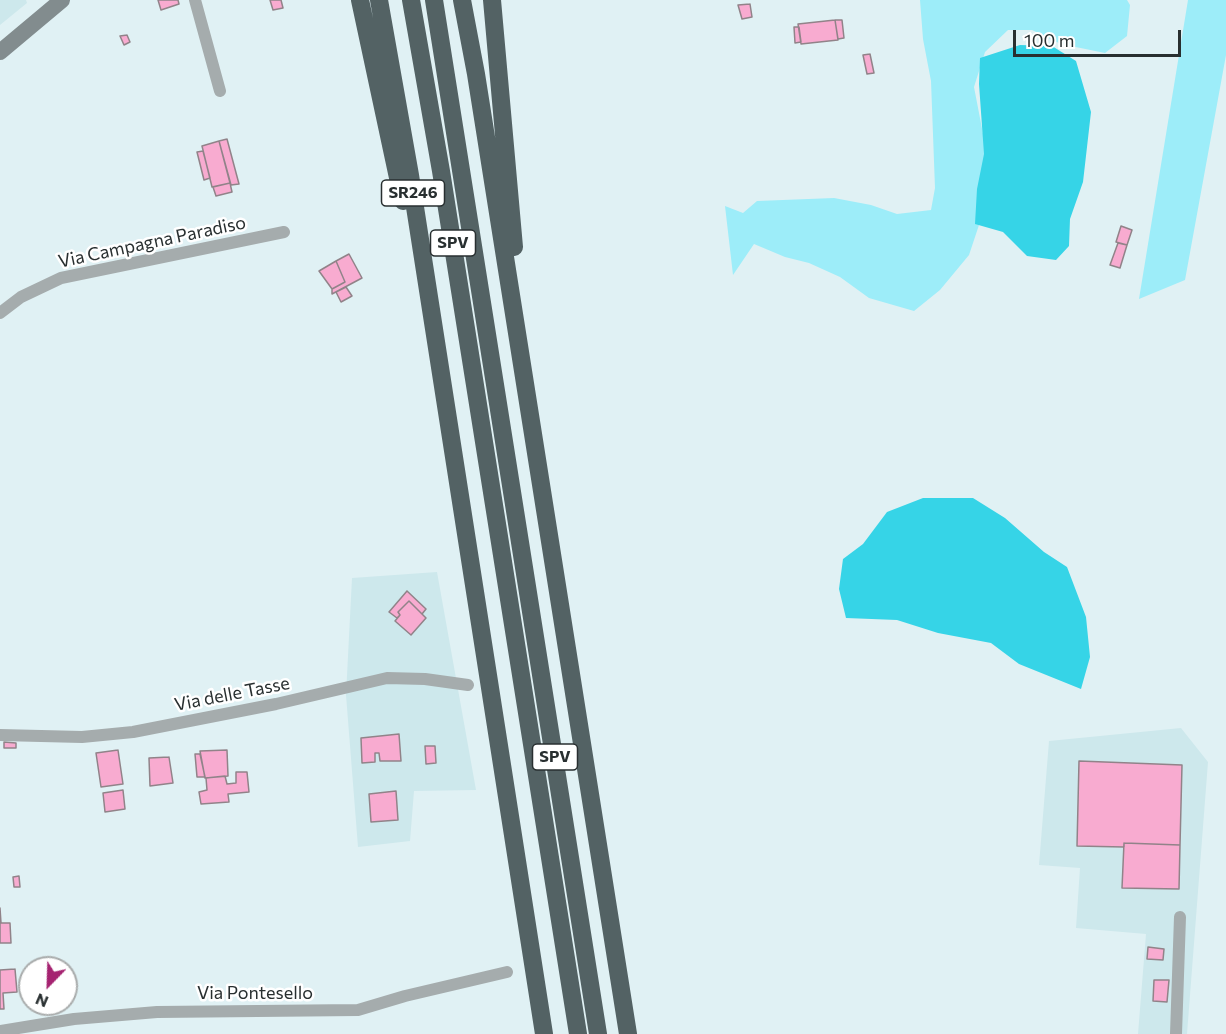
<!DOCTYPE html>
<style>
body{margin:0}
#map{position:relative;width:1226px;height:1034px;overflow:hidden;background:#e0f1f4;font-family:Commissioner,sans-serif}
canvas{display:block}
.north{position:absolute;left:18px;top:956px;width:60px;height:60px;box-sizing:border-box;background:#fff;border:2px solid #a9acac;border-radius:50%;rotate:203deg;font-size:16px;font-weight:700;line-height:24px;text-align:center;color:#282f30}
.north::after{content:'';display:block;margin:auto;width:21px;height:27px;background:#a52371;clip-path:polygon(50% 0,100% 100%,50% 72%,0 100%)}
.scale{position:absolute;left:1013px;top:30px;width:168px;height:27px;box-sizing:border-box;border:3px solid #282f30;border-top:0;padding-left:8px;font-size:18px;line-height:21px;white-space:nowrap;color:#282f30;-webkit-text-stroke:4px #fff;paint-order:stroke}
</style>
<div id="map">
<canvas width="1226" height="1034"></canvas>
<div class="north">N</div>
<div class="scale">100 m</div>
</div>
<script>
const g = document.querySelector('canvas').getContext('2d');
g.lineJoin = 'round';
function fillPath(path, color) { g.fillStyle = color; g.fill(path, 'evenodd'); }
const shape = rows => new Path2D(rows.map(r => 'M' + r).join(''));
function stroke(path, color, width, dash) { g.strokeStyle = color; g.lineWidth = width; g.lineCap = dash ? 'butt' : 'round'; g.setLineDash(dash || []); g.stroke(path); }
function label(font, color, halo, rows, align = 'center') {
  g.font = font + ' Commissioner,sans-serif'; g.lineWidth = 5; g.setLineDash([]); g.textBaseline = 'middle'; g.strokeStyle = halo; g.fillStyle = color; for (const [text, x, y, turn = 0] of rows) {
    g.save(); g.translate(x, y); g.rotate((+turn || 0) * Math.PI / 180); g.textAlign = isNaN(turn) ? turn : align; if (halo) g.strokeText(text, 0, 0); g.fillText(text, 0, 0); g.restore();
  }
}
const built = shape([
 [0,0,26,0,27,3,0,25],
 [437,572,476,790,414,791,410,841,358,847,346,695,352,578],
 [1181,728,1208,762,1187,1034,1138,1034,1146,934,1076,928,1080,868,1039,865,1049,741]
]);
const green = shape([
 [920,0,1127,0,1130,5,1127,36,1105,53,1061,44,1032,30,1008,30,985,52,974,87,989,165,983,213,969,255,940,290,914,311,869,298,840,277,809,263,785,257,754,244,733,275,725,206,743,213,757,201,834,198,871,205,897,214,931,210,935,188,931,81,923,39],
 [1188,0,1226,0,1226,55,1185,280,1139,299]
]);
const water = shape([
 [1020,45,1052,46,1076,61,1091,112,1083,182,1070,219,1069,246,1056,260,1027,256,1003,232,975,224,977,189,984,154,979,84,980,58],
 [923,498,973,498,1005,518,1044,552,1067,567,1086,617,1090,657,1081,689,1019,664,991,643,938,633,897,620,846,618,839,589,843,559,863,544,887,512]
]);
const building = shape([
 [158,0,178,0,179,4,161,10,158,0],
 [270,0,281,0,283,8,273,10,270,0],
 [750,4,752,17,742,19,738,5,750,4],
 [835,20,842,20,844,38,838,39,835,20],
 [835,20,838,40,801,44,798,24,835,20],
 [794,27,799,27,801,42,795,43,794,27],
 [127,35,130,42,124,45,120,36,127,35],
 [870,54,874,73,867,74,863,55,870,54],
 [227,139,239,184,231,185,219,141,227,139],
 [219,141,230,183,212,187,202,146,219,141],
 [203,151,210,178,204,180,197,152,203,151],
 [230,183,232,192,216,196,213,187,230,183],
 [1121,226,1132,230,1127,245,1116,242,1121,226],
 [1118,243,1127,245,1120,268,1110,265,1118,243],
 [349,254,362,278,332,294,332,289,345,282,336,261,349,254],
 [336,261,345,282,332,289,319,271,336,261],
 [346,287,352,296,341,302,336,292,346,287],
 [407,591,426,609,422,614,409,601,398,612,400,615,397,618,389,612,407,591],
 [409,601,426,618,411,635,395,621,400,615,398,612,409,601],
 [399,734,401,761,380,761,379,753,375,753,375,762,362,763,361,738,399,734],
 [4,742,16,743,16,748,4,748,4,742],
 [425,746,435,746,436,763,426,764,425,746],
 [118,750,123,784,101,787,96,753,118,750],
 [227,750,228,776,205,778,200,751,227,750],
 [195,754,200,754,205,777,197,777,195,754],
 [169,757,173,783,150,786,149,758,169,757],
 [1079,761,1182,765,1180,845,1124,843,1124,847,1077,846,1079,761],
 [236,772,247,772,249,792,228,794,229,802,201,804,199,792,207,790,206,778,225,776,227,784,236,783,236,772],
 [123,790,125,809,105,812,103,793,123,790],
 [396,791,398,820,371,822,369,794,396,791],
 [1124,843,1180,845,1179,889,1122,888,1124,843],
 [19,876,20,887,14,887,13,877,19,876],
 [0,908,1,923,10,923,11,943,0,943,0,908],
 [1148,947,1164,949,1163,960,1147,959,1148,947],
 [15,969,17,992,3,993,4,1009,0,1009,0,970,15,969],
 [1154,980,1169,980,1167,1002,1153,1001,1154,980]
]);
const street = shape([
 [195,0,220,91],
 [0,313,21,297,61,278,284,232],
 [0,735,82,737,133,732,276,704,387,678,425,679,468,685],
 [0,1031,74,1019,157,1012,358,1010,405,996,507,972],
 [1176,1034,1180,917]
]);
const secondary = shape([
 [0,52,62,0]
]);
const highway = shape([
 [360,0,403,201],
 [379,0,410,175,544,1034],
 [411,0,441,171,578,1034],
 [434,0,598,1034],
 [462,0,476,74,628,1034],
 [492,0,514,247]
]);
const shields = [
 [413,193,63],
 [453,243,45],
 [555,757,45]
];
const shieldNames = [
 ["SR246",413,193],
 ["SPV",453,243],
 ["SPV",555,757]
];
const streetNames = [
 ["Via Campagna Paradiso",152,242,-12],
 ["Via delle Tasse",232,694,-11],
 ["Via Pontesello",255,993]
];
fillPath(built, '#cde8ec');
fillPath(green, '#9dedf9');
fillPath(water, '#36d4e7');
fillPath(building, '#f8abd0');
stroke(building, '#918389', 1.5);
stroke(street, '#a5acad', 12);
stroke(secondary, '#828c8e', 16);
stroke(highway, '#536264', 18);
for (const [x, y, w] of shields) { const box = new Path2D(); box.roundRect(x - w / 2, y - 13, w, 26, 4.5); g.fillStyle = '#fff'; g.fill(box); stroke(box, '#282f30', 1.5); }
label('bold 16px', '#282f30', null, shieldNames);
label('18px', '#282f30', '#fff', streetNames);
</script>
